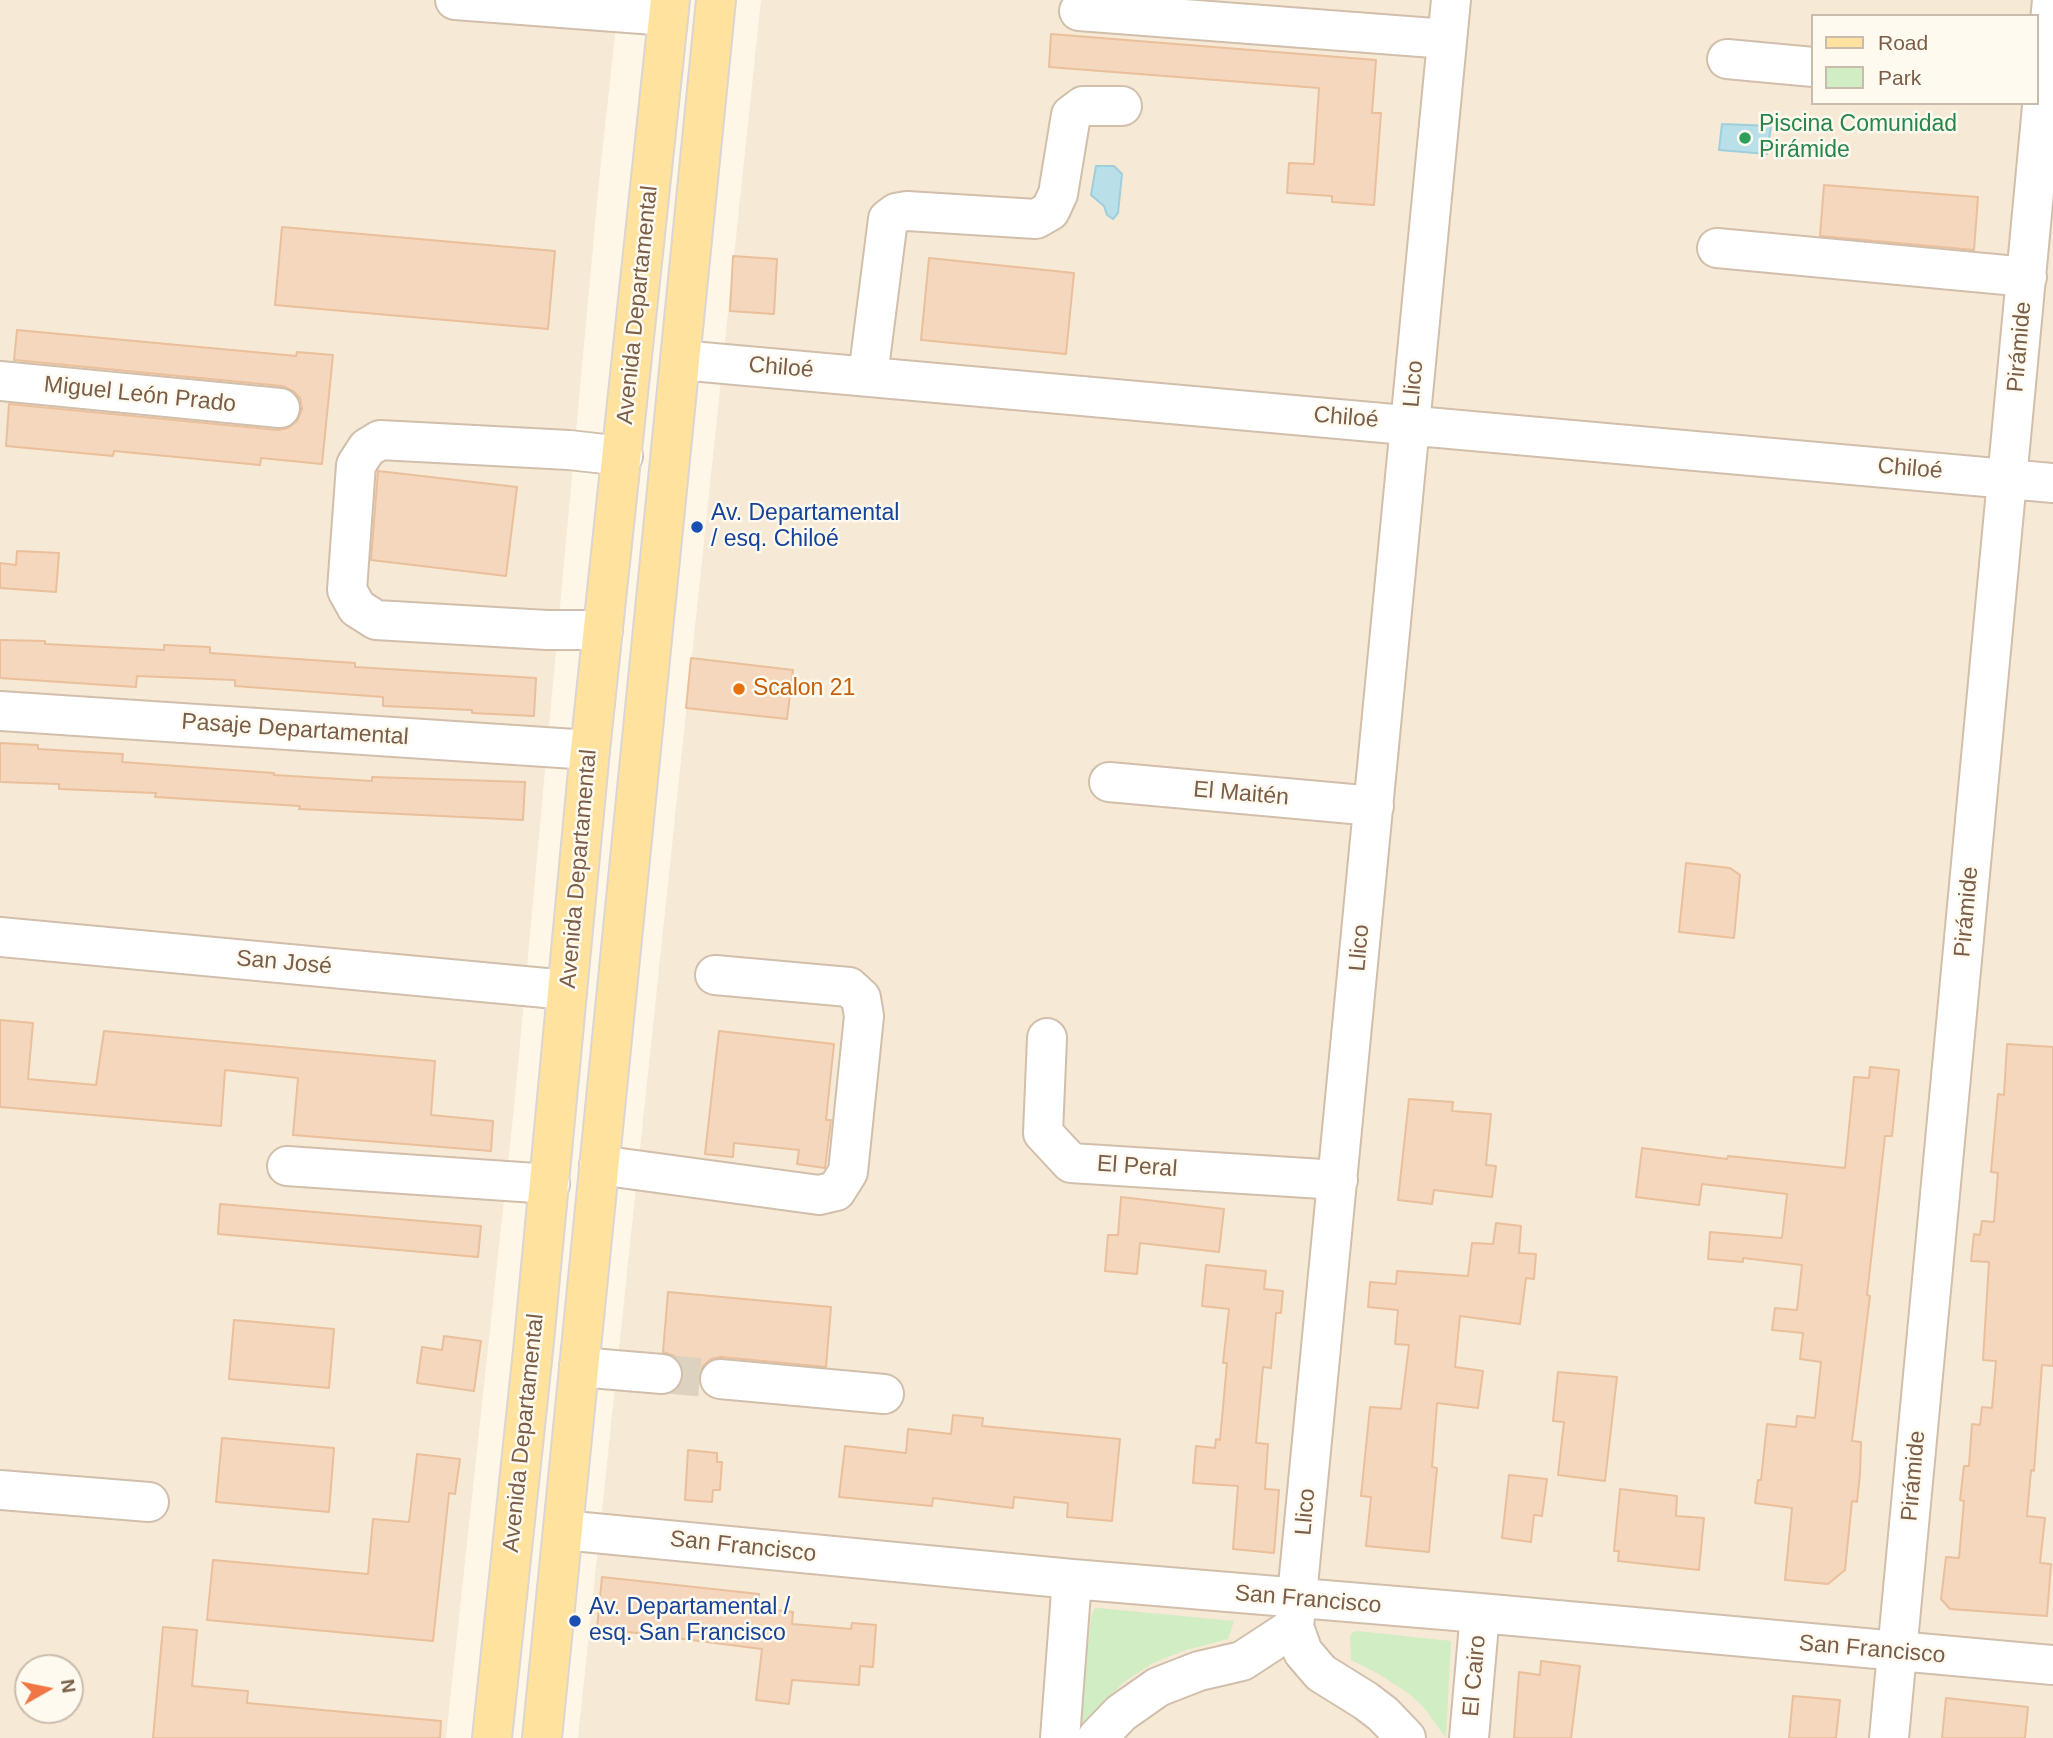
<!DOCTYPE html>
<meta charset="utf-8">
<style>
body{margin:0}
#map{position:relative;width:2053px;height:1738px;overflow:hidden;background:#fef7e7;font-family:Arial,sans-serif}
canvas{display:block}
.legend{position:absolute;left:1811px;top:14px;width:228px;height:91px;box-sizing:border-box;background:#fffaef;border:2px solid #cabcad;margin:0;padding:9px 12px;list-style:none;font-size:21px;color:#7a5e49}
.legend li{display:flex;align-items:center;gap:14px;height:35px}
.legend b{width:35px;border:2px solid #cabcad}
.north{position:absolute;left:14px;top:1654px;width:70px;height:70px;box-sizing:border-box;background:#fffaef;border:2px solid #cabcad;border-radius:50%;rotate:81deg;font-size:19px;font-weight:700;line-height:28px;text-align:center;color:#7a5e49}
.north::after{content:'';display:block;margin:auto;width:24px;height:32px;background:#f07744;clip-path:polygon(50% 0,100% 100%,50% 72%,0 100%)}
</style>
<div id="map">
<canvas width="2053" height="1738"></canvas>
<ul class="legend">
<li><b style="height:9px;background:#ffe29d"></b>Road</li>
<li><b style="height:19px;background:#d1edc4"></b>Park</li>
</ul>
<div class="north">N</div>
</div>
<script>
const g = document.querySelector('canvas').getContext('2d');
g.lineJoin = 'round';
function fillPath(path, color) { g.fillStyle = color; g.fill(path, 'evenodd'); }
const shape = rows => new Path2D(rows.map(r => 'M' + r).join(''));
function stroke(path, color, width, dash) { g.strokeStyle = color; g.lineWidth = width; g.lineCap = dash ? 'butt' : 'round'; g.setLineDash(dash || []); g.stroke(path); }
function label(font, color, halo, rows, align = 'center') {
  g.font = font + ' Arial,sans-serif'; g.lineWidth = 5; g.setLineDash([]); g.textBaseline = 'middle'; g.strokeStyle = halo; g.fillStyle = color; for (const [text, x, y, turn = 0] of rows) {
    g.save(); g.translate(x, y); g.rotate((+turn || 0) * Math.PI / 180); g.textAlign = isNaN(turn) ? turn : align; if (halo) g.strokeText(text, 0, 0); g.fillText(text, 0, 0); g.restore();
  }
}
const residential = shape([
 [0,0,619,0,599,181,515,1098,446,1738,0,1738],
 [28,1668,70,1668,70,1710,28,1710],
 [761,0,2053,0,2053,1738,578,1738],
 [1813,16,2037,16,2037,103,1813,103]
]);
const green = shape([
 [1095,1608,1098,1608,1234,1621,1228,1639,1183,1651,1153,1663,1124,1682,1080,1726,1091,1616],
 [1357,1631,1451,1641,1446,1738,1423,1706,1408,1693,1379,1674,1351,1660,1350,1637,1353,1632]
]);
const water = shape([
 [1722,124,1771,126,1767,154,1719,150,1722,124],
 [1096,166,1114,166,1122,174,1118,213,1113,219,1107,215,1104,206,1091,195,1096,166]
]);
const building = shape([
 [1051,34,1376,60,1372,113,1381,113,1374,205,1332,202,1332,196,1287,193,1289,163,1314,164,1319,88,1049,67,1051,34],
 [1824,185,1978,197,1974,250,1820,236,1824,185],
 [282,227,555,251,548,329,275,305,282,227],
 [733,256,777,259,774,314,730,311,733,256],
 [929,258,1074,273,1066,354,921,340,929,258],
 [17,330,296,356,297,352,333,355,322,464,261,458,260,465,114,451,113,456,6,446,9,404,278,430,288,428,297,421,302,409,300,398,293,391,282,386,14,360,17,330],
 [378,471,517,487,506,576,371,560,378,471],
 [17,551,59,553,56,592,0,588,0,563,16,565,17,551],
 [0,640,45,641,45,644,164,650,164,645,210,647,210,653,355,663,355,667,536,678,534,716,472,713,472,710,383,706,383,697,235,686,235,680,137,676,136,687,0,678,0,640],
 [691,658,793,670,787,719,686,708,691,658],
 [0,743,38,745,38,749,123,754,122,762,274,773,274,775,372,781,372,777,525,782,523,820,299,809,300,806,155,797,156,793,59,789,59,784,0,782,0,743],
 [1686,863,1730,868,1740,875,1734,938,1679,932,1686,863],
 [0,1020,33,1023,28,1079,96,1085,104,1031,435,1061,431,1115,493,1121,491,1151,293,1135,298,1078,225,1070,221,1126,0,1107,0,1020],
 [719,1031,834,1044,826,1120,831,1120,825,1168,797,1164,799,1150,734,1143,733,1157,705,1154,719,1031],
 [2007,1044,2053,1047,2053,1366,2042,1365,2034,1471,2031,1470,2027,1516,2045,1518,2040,1563,2051,1564,2047,1616,1950,1609,1941,1599,1946,1557,1959,1558,1964,1501,1960,1500,1964,1466,1969,1466,1972,1424,1980,1425,1982,1407,1992,1408,1996,1361,1983,1360,1989,1262,1971,1261,1974,1234,1980,1235,1982,1221,1994,1222,1998,1173,1991,1172,1998,1094,2004,1095,2007,1044],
 [1870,1067,1899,1070,1892,1136,1885,1136,1867,1295,1870,1296,1852,1441,1861,1442,1860,1474,1857,1502,1852,1501,1845,1570,1828,1584,1785,1580,1792,1508,1755,1503,1758,1480,1761,1480,1767,1424,1796,1427,1797,1416,1815,1418,1821,1362,1800,1359,1803,1333,1772,1330,1775,1308,1797,1310,1802,1265,1743,1258,1743,1262,1708,1259,1710,1232,1782,1238,1787,1194,1702,1184,1699,1205,1636,1197,1642,1148,1727,1159,1728,1156,1845,1168,1854,1077,1869,1078,1870,1067],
 [1409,1099,1453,1102,1452,1111,1491,1114,1486,1165,1496,1166,1492,1197,1434,1190,1432,1204,1398,1200,1409,1099],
 [1121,1197,1224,1209,1219,1252,1140,1243,1137,1274,1105,1271,1108,1235,1118,1235,1121,1197],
 [220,1204,481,1226,478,1257,218,1234,220,1204],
 [1496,1223,1521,1226,1519,1253,1536,1254,1534,1279,1526,1278,1520,1324,1460,1316,1455,1367,1483,1371,1478,1408,1437,1403,1432,1467,1437,1468,1429,1552,1366,1546,1371,1497,1361,1496,1370,1407,1401,1409,1409,1345,1395,1344,1398,1310,1368,1307,1370,1282,1396,1284,1397,1271,1468,1276,1472,1243,1493,1244,1496,1223],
 [1206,1265,1266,1271,1264,1289,1283,1291,1281,1313,1276,1313,1271,1368,1263,1367,1256,1443,1268,1444,1265,1489,1279,1490,1274,1553,1233,1549,1238,1486,1193,1483,1196,1446,1215,1448,1216,1439,1220,1440,1227,1363,1223,1363,1229,1309,1202,1306,1206,1265],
 [668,1292,831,1307,826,1367,721,1357,711,1359,703,1366,699,1381,682,1380,681,1364,674,1356,663,1352,668,1292],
 [234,1320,334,1329,329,1388,229,1379,234,1320],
 [444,1336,481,1341,474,1391,417,1383,422,1347,442,1350,444,1336],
 [1558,1372,1617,1377,1605,1481,1558,1475,1564,1422,1553,1421,1558,1372],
 [953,1415,983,1418,982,1426,1120,1439,1112,1521,1067,1517,1068,1503,1014,1497,1013,1508,933,1498,932,1506,839,1497,845,1446,906,1453,908,1429,951,1434,953,1415],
 [222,1438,334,1448,329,1512,216,1502,222,1438],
 [688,1450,717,1453,717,1462,722,1462,720,1490,713,1490,712,1502,685,1500,688,1450],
 [417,1454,460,1459,455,1494,449,1493,433,1641,207,1620,213,1560,368,1574,373,1519,409,1522,417,1454],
 [1509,1475,1547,1479,1542,1516,1534,1515,1531,1542,1502,1538,1509,1475],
 [1620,1489,1677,1496,1676,1516,1704,1518,1699,1570,1618,1561,1619,1551,1614,1551,1620,1489],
 [602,1577,759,1594,757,1608,793,1612,792,1624,851,1629,852,1623,876,1625,873,1667,860,1666,859,1685,792,1680,789,1704,756,1700,762,1649,597,1628,602,1577],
 [163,1627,197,1630,192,1686,248,1691,247,1703,441,1721,440,1738,153,1738,163,1627],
 [1541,1661,1580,1666,1571,1738,1514,1738,1519,1672,1540,1675,1541,1661],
 [1793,1696,1840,1700,1836,1738,1789,1738,1793,1696],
 [1946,1698,2028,1707,2025,1738,1942,1738,1946,1698]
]);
const minorTunnel = shape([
 [662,1374,720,1379]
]);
const minor = shape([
 [455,0,668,16],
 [1079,11,1447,39],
 [1727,59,1813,67],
 [1717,248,2027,277],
 [680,360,2053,483],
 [868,376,888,219,896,213,907,211,1036,219,1050,211,1058,194,1071,115,1083,106,1122,106],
 [0,381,280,408],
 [603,630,547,630,376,620,357,608,347,590,356,465,367,448,380,440,569,450,623,456],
 [0,711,590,750],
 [1109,782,1374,806],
 [0,937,567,990],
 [1047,1038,1043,1133,1071,1163,1338,1180],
 [599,1165,819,1195,836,1191,848,1172,864,1016,861,998,849,987,715,975],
 [287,1166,550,1184],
 [579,1367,662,1374],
 [720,1379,884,1394],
 [0,1490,149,1502],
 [563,1530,1072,1579,1480,1613,2053,1665],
 [1060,1738,1072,1579],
 [1097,1738,1121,1713,1158,1687,1199,1671,1242,1661,1294,1627],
 [1406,1738,1383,1714,1366,1701,1321,1673,1303,1652,1294,1627,1451,0],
 [1469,1738,1480,1613],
 [1889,1738,2052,0]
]);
const major = shape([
 [492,1738,534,1341,590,750,670,0],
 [542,1738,716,0]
]);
const markers = [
 [1745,138,7,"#2e9e5b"],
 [697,527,7,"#1a4fb4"],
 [739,689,7,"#e8710a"],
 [575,1621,7,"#1a4fb4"]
];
const leisureNames = [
 ["Piscina Comunidad",1759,125],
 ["Pirámide",1759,151]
];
const streetNames = [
 ["Avenida Departamental",638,305,-84],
 ["Pirámide",2020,347,-85],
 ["Chiloé",781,368,5],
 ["Llico",1414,384,-85],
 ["Miguel León Prado",140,395,6],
 ["Chiloé",1346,418,5],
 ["Chiloé",1910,469,5],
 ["Pasaje Departamental",295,730,4],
 ["El Maitén",1241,794,5],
 ["Avenida Departamental",579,869,-85],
 ["Pirámide",1967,912,-85],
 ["Llico",1360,948,-85],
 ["San José",284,963,5],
 ["El Peral",1137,1167,4],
 ["Avenida Departamental",524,1433,-84],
 ["Pirámide",1914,1476,-85],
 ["Llico",1306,1512,-85],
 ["San Francisco",743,1547,6],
 ["San Francisco",1308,1600,5],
 ["San Francisco",1872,1650,5],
 ["El Cairo",1475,1676,-85]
];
const transitNames = [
 ["Av. Departamental",711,514],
 ["/ esq. Chiloé",711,540],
 ["Av. Departamental /",589,1608],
 ["esq. San Francisco",589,1634]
];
const foodNames = [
 ["Scalon 21",753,689]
];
fillPath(residential, '#f6e9d5');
fillPath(green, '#d1edc4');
fillPath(water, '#b9dfe9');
stroke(water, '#9fcedc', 2);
fillPath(building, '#f5d7bd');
stroke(building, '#e9bf9c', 2);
stroke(minorTunnel, '#ddd1c0', 38, [38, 19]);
stroke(minor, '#d1bfab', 42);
stroke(major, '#dcd5d0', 42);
stroke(minor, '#fff', 38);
stroke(major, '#ffe29d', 38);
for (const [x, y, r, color] of markers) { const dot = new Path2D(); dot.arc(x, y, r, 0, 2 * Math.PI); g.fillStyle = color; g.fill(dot); stroke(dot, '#fffaef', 2.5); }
label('23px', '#27864d', '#fffaef', leisureNames, 'left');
label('23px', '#7a5e49', '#fffaef', streetNames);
label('23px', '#164399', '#fffaef', transitNames, 'left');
label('23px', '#c56008', '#fffaef', foodNames, 'left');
</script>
